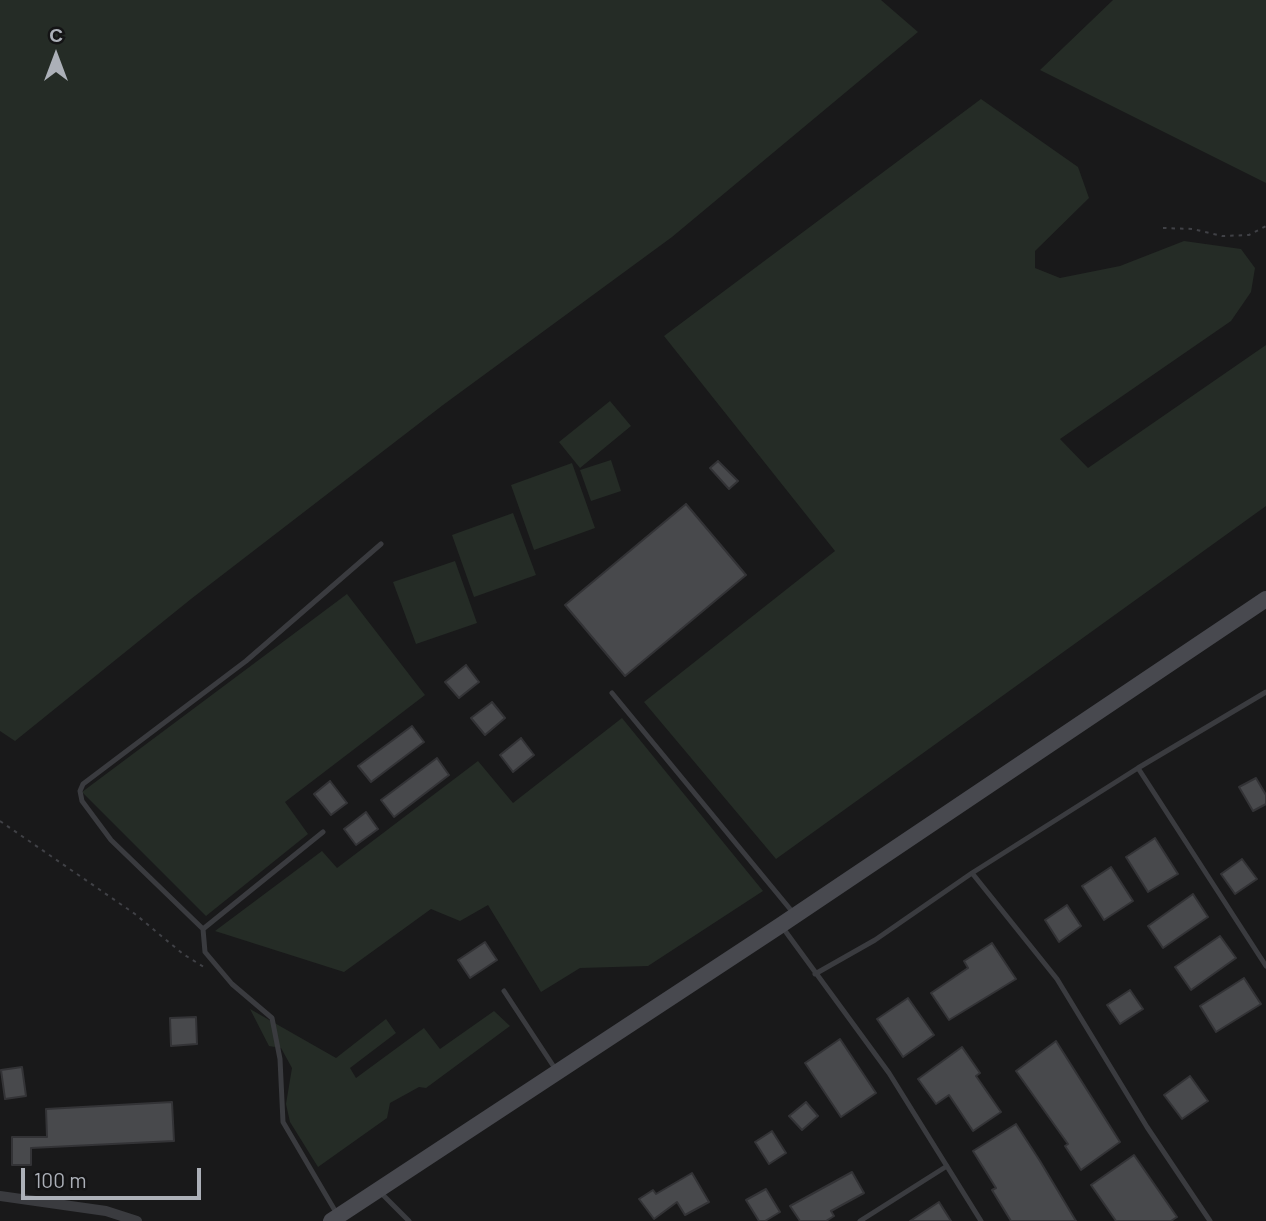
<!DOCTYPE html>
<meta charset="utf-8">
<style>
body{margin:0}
#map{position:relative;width:1266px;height:1221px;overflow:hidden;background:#19191a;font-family:Barlow,sans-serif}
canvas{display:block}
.north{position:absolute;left:21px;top:21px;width:70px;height:70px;-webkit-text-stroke:5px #141415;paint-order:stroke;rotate:0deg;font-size:19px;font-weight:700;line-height:28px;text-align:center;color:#acb0b8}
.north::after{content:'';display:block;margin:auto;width:24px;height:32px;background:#acb0b8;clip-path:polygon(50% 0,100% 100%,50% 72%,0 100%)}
.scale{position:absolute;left:21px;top:1168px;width:180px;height:32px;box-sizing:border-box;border:4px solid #acb0b8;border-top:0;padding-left:9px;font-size:21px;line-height:24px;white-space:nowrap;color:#acb0b8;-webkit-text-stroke:5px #141415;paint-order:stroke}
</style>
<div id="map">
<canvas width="1266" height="1221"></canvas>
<div class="north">С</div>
<div class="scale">100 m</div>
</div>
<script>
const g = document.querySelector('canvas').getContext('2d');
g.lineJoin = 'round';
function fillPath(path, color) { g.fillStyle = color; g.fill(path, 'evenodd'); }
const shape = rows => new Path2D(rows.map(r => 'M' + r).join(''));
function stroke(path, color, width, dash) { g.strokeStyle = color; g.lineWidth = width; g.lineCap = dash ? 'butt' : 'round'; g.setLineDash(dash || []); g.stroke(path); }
const green = shape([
 [0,0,881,0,918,32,672,237,443,405,191,599,15,741,0,731],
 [1113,0,1266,0,1266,183,1040,70],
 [981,99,1078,167,1089,198,1035,251,1035,268,1060,278,1120,266,1184,241,1241,249,1255,268,1251,292,1231,321,1060,439,1088,468,1266,345,1266,506,776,859,644,702,835,551,664,336],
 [610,401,631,426,580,468,559,442],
 [611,460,621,491,591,501,580,470],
 [572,463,595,528,534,550,511,485],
 [513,513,536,575,474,597,452,535],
 [455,561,477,623,416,644,393,582],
 [347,594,425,695,285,802,308,834,206,916,82,792],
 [622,718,763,891,648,966,580,968,541,992,488,905,460,921,431,909,344,972,215,931,322,851,337,868,478,761,513,803],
 [250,1009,336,1058,386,1019,396,1033,350,1068,356,1078,424,1028,440,1049,494,1011,510,1026,426,1088,419,1087,390,1103,387,1118,318,1167,290,1122,286,1104,292,1068,281,1048,269,1046]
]);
const building = shape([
 [718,461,738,481,729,489,710,468,718,461],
 [686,504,746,575,625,676,565,605,686,504],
 [466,665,479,682,459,698,445,682,466,665],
 [492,702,505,718,485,735,471,718,492,702],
 [412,726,424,742,371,782,358,766,412,726],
 [521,738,534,755,513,772,500,755,521,738],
 [437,758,449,775,394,817,381,800,437,758],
 [1256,778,1266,795,1266,804,1253,811,1239,787,1256,778],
 [330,781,347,803,331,815,314,794,330,781],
 [366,812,378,829,356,845,344,829,366,812],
 [1155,838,1178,874,1148,892,1126,857,1155,838],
 [1242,859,1257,879,1235,894,1221,874,1242,859],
 [1111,867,1133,901,1104,920,1082,886,1111,867],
 [1193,894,1208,917,1163,948,1148,926,1193,894],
 [1067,905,1081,926,1059,942,1045,920,1067,905],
 [1220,936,1236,958,1191,990,1175,967,1220,936],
 [485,942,497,960,470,978,458,960,485,942],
 [992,943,1016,979,949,1020,931,993,968,968,964,961,992,943],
 [1244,978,1261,1004,1216,1032,1200,1006,1244,978],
 [1130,990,1143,1009,1120,1024,1107,1005,1130,990],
 [908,998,934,1035,903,1057,877,1019,908,998],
 [196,1017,197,1044,171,1046,170,1018,196,1017],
 [840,1039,876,1093,841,1117,805,1063,840,1039],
 [1056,1041,1120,1142,1081,1170,1065,1146,1068,1144,1016,1071,1056,1041],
 [962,1047,980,1073,976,1076,1001,1112,973,1131,949,1095,936,1104,918,1079,962,1047],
 [22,1067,26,1096,5,1099,1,1070,22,1067],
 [1190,1076,1208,1101,1182,1119,1164,1095,1190,1076],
 [172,1102,174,1141,31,1148,31,1165,12,1165,12,1137,47,1137,46,1109,172,1102],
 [806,1102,818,1116,802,1130,789,1116,806,1102],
 [1016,1124,1040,1161,1076,1221,1011,1221,992,1190,996,1188,973,1151,1016,1124],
 [772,1131,786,1153,769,1164,755,1142,772,1131],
 [1134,1155,1177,1217,1171,1221,1116,1221,1091,1185,1134,1155],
 [852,1172,864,1193,831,1211,834,1216,826,1221,800,1221,790,1206,852,1172],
 [692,1173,709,1202,685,1215,677,1202,654,1219,639,1199,653,1190,656,1194,692,1173],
 [766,1189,780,1212,765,1221,759,1221,746,1200,766,1189],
 [939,1202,951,1221,910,1221,939,1202]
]);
const path = shape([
 [1163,228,1193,229,1222,236,1249,235,1266,226],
 [0,821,135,914,183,954,207,969]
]);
const service = shape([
 [612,693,795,915],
 [1138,768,1266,692],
 [323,832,203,929,205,952,232,984,272,1018,280,1059,283,1122,337,1214],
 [972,873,1138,768,1266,966],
 [783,928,889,1073,981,1221],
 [203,929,111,840,82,801,80,791,83,784,246,661,381,544],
 [815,974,875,940,972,873,1057,979,1147,1127,1210,1221],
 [504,991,556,1070],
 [380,1192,409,1221],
 [860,1221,947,1166]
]);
const minor = shape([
 [0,1196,106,1211,137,1221]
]);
const secondary = shape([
 [331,1221,781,925,1266,599]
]);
fillPath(green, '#252c26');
fillPath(building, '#48494c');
stroke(building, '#333336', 2);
stroke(path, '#404146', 2, [3.5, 5]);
stroke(service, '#3a3b3f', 5);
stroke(minor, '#3a3b3f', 10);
stroke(secondary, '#48494f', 16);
</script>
